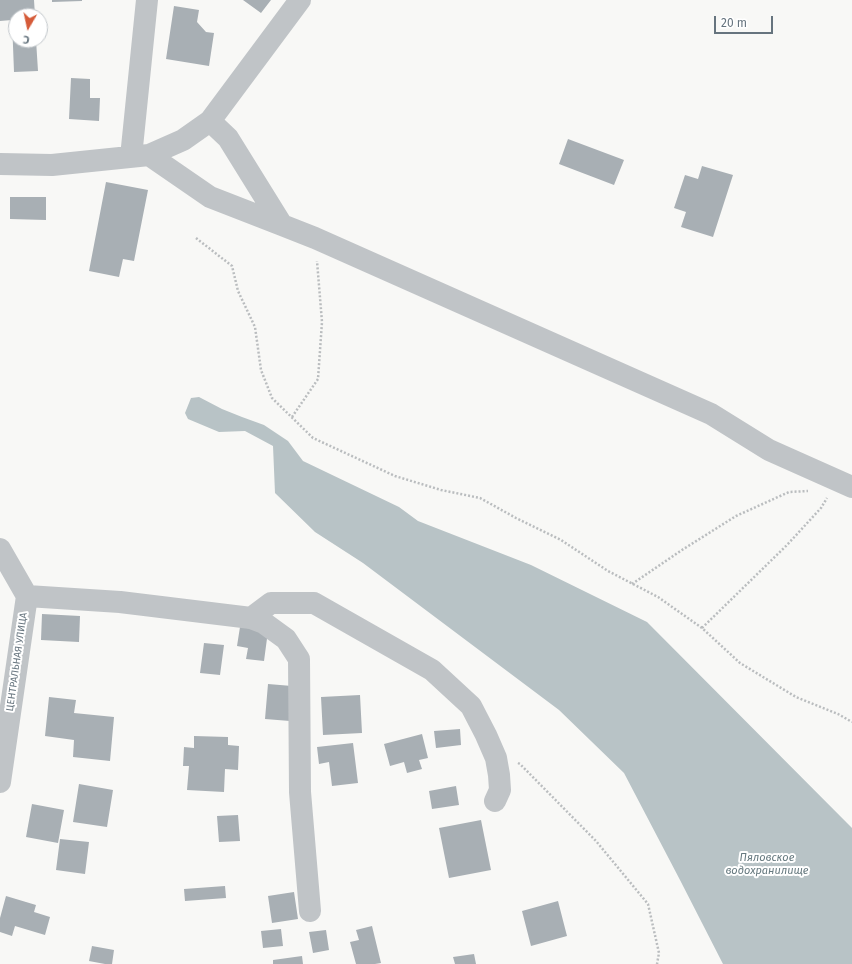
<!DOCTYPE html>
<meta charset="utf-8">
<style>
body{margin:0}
#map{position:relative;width:852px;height:964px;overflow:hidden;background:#f8f8f6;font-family:"Fira Sans",sans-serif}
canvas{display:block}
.north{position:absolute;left:8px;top:8px;width:40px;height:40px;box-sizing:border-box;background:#fff;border:1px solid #c2c7cb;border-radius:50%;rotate:189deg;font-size:11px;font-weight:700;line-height:16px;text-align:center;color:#66747e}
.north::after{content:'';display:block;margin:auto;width:14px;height:18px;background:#d55b39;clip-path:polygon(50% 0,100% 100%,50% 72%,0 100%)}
.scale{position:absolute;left:714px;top:16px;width:59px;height:18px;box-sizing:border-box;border:2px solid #66747e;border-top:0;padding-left:5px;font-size:12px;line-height:14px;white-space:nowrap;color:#66747e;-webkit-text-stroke:3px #fff;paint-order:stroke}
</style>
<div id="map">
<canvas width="852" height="964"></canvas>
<div class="north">С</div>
<div class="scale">20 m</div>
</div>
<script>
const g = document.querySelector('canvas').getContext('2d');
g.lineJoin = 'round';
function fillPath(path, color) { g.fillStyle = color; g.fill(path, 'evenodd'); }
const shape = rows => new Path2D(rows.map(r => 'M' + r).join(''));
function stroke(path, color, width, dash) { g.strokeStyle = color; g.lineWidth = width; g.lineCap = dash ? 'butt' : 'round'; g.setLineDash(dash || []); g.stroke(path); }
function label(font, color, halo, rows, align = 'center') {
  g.font = font + ' "Fira Sans",sans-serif'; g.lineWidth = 4; g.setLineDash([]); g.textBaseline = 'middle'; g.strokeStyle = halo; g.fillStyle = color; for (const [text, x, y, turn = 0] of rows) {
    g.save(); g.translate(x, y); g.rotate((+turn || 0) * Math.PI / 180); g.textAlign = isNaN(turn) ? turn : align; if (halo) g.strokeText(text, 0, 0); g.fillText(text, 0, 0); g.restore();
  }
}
const water = shape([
 [199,397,222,409,242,417,264,425,288,441,303,461,399,507,418,521,531,565,647,622,852,828,852,964,723,964,680,880,624,773,559,710,363,563,315,532,275,493,273,446,245,431,219,432,188,419,185,413,191,398]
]);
const building = shape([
 [0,0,34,0,35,16,16,16,16,40,36,40,38,71,14,72,12,20,0,21],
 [52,0,82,0,82,1,52,2],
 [243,0,271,0,261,13],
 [174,6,199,10,197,22,206,32,214,33,209,66,166,59],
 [71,78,90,79,90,98,100,98,99,121,69,119],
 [568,139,624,160,614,185,559,164],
 [702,166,733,175,713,237,681,227,686,212,674,208,685,175,698,179],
 [106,182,148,190,134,261,123,259,119,277,89,271],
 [10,197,46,197,46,220,10,219],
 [42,614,80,616,79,642,41,640],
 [240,627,268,631,264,661,246,659,248,648,237,646],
 [204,643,224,645,220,675,200,673],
 [268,684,292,686,290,721,265,719],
 [360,695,362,733,323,735,321,697],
 [49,697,76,700,74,713,114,717,110,761,73,757,74,740,45,736],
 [460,729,461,745,436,748,434,731],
 [422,734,428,758,419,760,422,769,407,773,404,762,390,766,384,744],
 [194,736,228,737,228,745,239,746,238,770,225,769,224,792,187,790,189,766,183,766,184,747,194,748],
 [353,743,358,783,332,786,329,762,319,764,317,747],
 [79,784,113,790,107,827,73,822],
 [456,786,459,805,432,809,429,791],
 [32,804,64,810,58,843,26,837],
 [238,815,240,841,219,842,217,816],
 [481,820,491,870,449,878,439,828],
 [60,839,89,842,85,874,56,870],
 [225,886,226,898,185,901,184,889],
 [294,892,298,919,272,923,268,896],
 [6,896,36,905,34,912,50,917,45,935,15,926,12,936,0,932,0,918],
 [558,901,567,936,531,946,522,911],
 [372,926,381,963,375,964,356,964,350,942,359,940,356,930],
 [281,929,283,946,263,948,261,931],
 [326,930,329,950,313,953,309,932],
 [92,946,114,950,112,964,105,964,89,961],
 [474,954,476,964,455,964,453,957],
 [302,956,303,964,273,964,273,960]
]);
const path = shape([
 [196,238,232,266,238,291,255,327,261,370,272,398,313,438,395,476,441,490,480,498,516,518,561,540,608,571,658,597,702,628,740,663,796,697,838,714,852,722],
 [292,417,318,379,322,322,317,261],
 [632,584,682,550,736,516,789,492,808,491],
 [702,628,787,545,821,508,827,498],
 [518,763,520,764,596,841,648,904,659,953,657,964]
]);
const minor = shape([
 [210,121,228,138,282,225],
 [149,155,210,197,282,225,315,238,711,414,769,450,852,487],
 [131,157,147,0],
 [0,164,52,165,149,155,183,140,210,121,300,0],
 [0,549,27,596,0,782],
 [27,596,120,602,251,618,264,623,286,639,299,659,300,792,310,911],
 [251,618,271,603,314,603,432,670,471,706,486,735,496,758,499,775,500,790,495,801]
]);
const streetNames = [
 ["ЦЕНТРАЛЬНАЯ УЛИЦА",17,662,-82]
];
const waterNames = [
 ["Пяловское",767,858],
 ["водохранилище",767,871]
];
fillPath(water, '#b8c3c6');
fillPath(building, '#a8afb4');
stroke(path, '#babdbf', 2.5, [2, 2]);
stroke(minor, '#c0c4c7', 22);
label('10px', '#66747e', '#fff', streetNames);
label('italic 11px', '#66797f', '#fff', waterNames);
</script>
